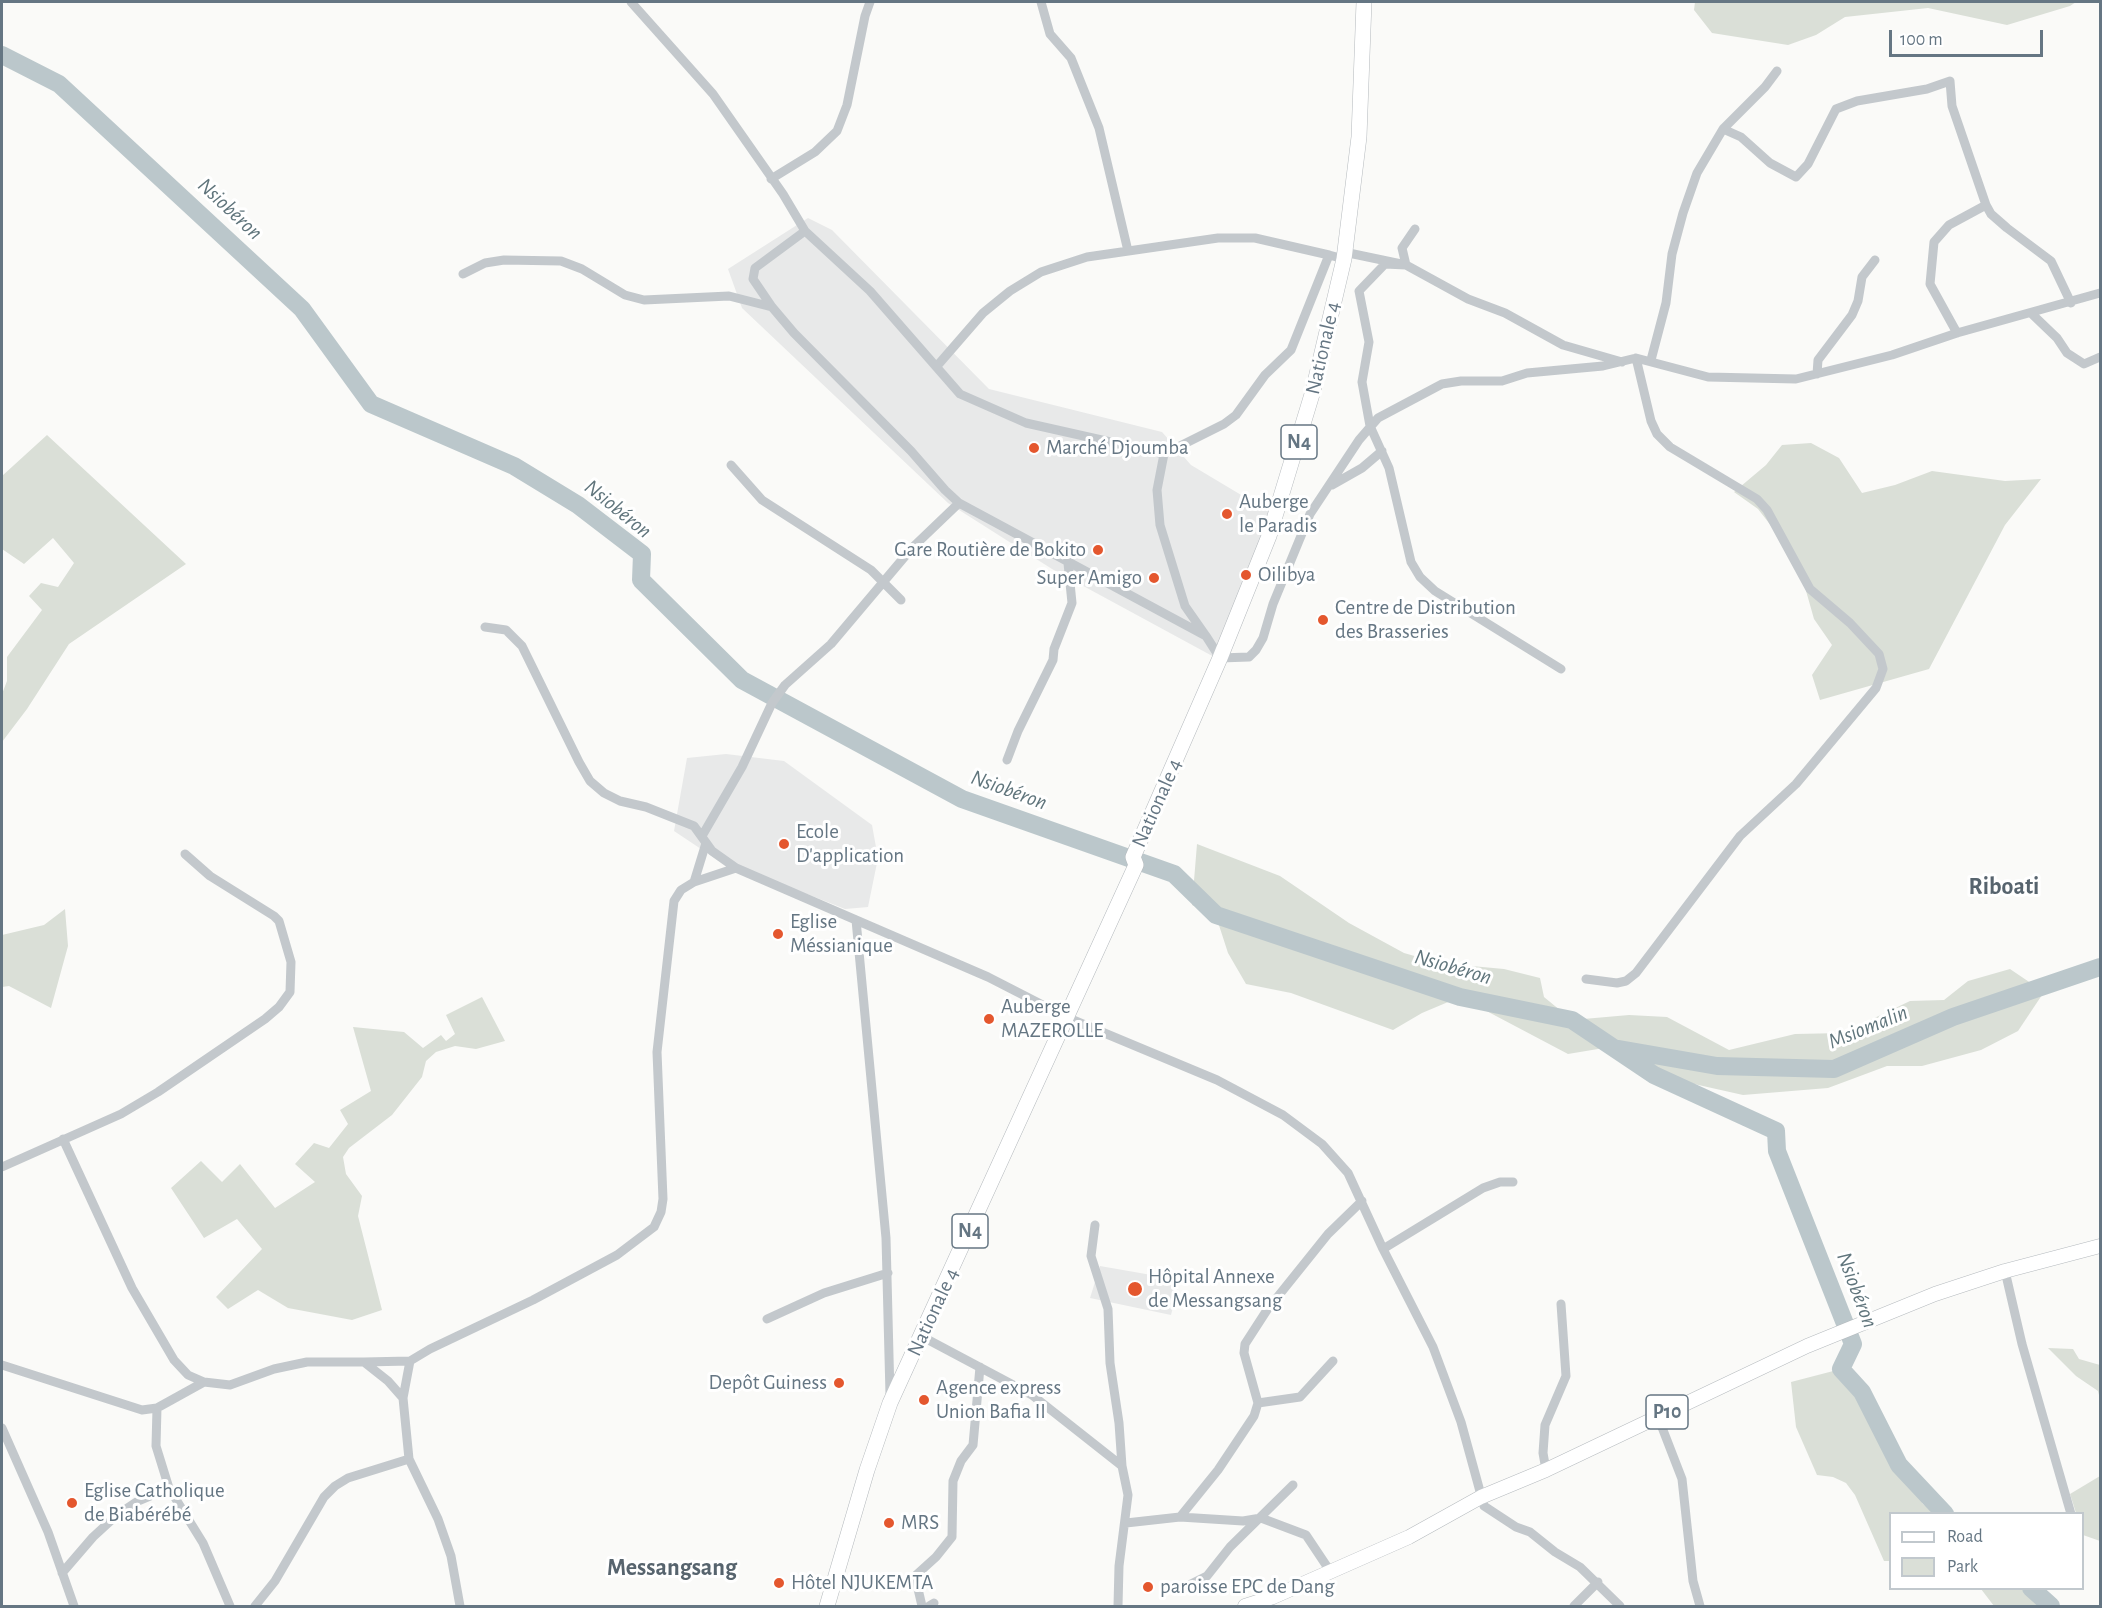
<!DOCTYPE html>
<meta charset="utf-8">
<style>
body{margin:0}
#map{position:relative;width:2102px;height:1608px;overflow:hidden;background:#fafaf8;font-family:"Alegreya Sans",sans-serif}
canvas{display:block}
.frame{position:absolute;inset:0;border:3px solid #657683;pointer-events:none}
.legend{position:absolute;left:1889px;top:1512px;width:195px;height:78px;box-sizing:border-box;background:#fff;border:2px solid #c1c8cd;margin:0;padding:8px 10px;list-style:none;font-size:18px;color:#657683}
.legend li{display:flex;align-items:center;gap:12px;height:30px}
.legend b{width:30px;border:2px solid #c1c8cd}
.scale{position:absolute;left:1889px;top:30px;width:154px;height:27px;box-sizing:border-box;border:3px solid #657683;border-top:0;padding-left:8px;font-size:18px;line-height:21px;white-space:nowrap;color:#657683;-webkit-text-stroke:4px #fff;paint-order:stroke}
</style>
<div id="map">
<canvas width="2102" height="1608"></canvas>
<div class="frame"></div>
<ul class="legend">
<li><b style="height:8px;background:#fff"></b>Road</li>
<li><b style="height:16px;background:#dadfd7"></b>Park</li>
</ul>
<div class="scale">100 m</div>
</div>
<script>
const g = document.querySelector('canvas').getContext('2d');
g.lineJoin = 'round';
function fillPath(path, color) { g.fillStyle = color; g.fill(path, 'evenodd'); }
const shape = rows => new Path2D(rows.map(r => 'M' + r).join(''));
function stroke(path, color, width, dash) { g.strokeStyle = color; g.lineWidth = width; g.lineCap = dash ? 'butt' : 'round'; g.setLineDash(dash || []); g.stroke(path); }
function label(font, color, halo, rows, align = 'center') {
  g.font = font + ' "Alegreya Sans",sans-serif'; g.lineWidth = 6; g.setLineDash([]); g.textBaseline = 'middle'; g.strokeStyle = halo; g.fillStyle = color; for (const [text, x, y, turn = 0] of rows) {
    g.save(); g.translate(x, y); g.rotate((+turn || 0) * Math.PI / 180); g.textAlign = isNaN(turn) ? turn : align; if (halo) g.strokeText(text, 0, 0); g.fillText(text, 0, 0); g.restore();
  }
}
const built = shape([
 [808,218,832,230,989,389,1162,432,1191,465,1273,514,1216,658,1052,569,948,503,742,308,728,269],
 [726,754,784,761,872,825,878,858,868,907,845,909,713,857,674,831,687,758],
 [1100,1266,1180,1280,1171,1315,1090,1298]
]);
const green = shape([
 [1695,2,2076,2,2070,6,2007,25,1928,8,1845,17,1816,35,1788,45,1712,33,1694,10],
 [47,435,186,564,69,644,27,709,2,742,2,694,7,681,7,657,42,610,29,596,41,583,58,587,74,563,53,538,24,564,2,549,2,476],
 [1811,443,1839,458,1862,493,1895,485,1932,471,2005,481,2041,479,2005,525,1929,669,1820,700,1812,675,1832,645,1814,619,1797,559,1758,509,1734,492,1766,465,1782,445],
 [1197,844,1280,876,1349,923,1404,953,1439,963,1504,969,1540,978,1544,997,1572,1020,1629,1015,1667,1017,1729,1050,1795,1034,1843,1033,1910,1001,1944,1000,1968,981,2010,969,2044,992,2018,1031,1981,1050,1922,1066,1887,1066,1828,1088,1743,1095,1654,1075,1610,1047,1568,1054,1460,997,1422,1013,1393,1030,1291,993,1246,984,1228,953,1216,916,1192,905],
 [65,909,68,946,51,1008,9,986,2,987,2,935,44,925],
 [482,997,505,1041,476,1049,455,1046,436,1052,426,1061,422,1077,392,1115,349,1148,343,1157,346,1174,362,1196,358,1216,382,1310,352,1320,288,1308,258,1290,228,1309,216,1297,262,1249,237,1219,204,1238,171,1188,201,1161,222,1182,240,1164,275,1208,315,1182,295,1164,314,1143,329,1148,348,1124,340,1110,371,1091,353,1027,404,1032,423,1048,441,1035,446,1041,455,1034,446,1015],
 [2048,1348,2073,1349,2079,1359,2100,1365,2100,1399,2098,1391,2076,1376],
 [1841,1369,1862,1392,1923,1504,1937,1513,1890,1514,1890,1561,1884,1561,1855,1495,1846,1483,1833,1477,1817,1475,1796,1427,1791,1382],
 [2100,1476,2100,1541,2083,1535,2082,1514,2076,1513,2070,1494],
 [1981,1589,2032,1589,2053,1606,1994,1606]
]);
const river = shape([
 [2,55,59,84,302,309,371,404,514,466,578,505,642,554,641,580,742,680,962,799,1174,874,1216,915,1460,997,1572,1020,1654,1075,1776,1131,1777,1151,1853,1344,1841,1369,1862,1392,1899,1465,1945,1514],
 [1619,1049,1717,1066,1834,1069,1953,1017,2100,967],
 [2031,1588,2051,1606]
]);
const minor = shape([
 [631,2,713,94,783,194,805,231,870,291,960,394,1026,423,1164,454,1224,424,1236,415,1265,375,1291,350,1329,255,1344,259],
 [1041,2,1050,34,1071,58,1099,128,1128,251],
 [1723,129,1765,87,1777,71],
 [771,179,815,152,837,131,847,105,865,16,870,2],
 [1415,229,1402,248,1406,265,1385,264,1359,291,1369,342,1362,382,1370,426,1389,468,1411,562,1420,577,1435,591,1561,669],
 [805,231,755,268,753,279,772,307,794,333,911,451,945,490,959,503,1206,636,1185,606,1160,525,1157,490,1164,454],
 [1344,252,1406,265,1468,299,1505,313,1563,345,1622,362],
 [463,274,485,263,504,260,561,261,582,269,625,295,644,300,729,296,772,307],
 [2032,314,2057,338,2067,353,2084,364,2100,357],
 [1957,333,1930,284,1934,242,1949,225,1986,205],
 [1651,360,1666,303,1672,254,1683,213,1697,173,1723,129,1741,137,1770,163,1796,177,1808,164,1836,109,1857,101,1927,89,1950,81,1952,106,1986,205,1991,214,2007,228,2051,261,2071,303],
 [937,366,983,313,1010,291,1041,272,1087,257,1218,238,1255,238,1329,255],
 [1817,374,1818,360,1852,315,1858,301,1862,277,1875,260],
 [731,465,762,500,871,570,901,600],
 [1332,485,1362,468,1382,451],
 [485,627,506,630,522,646,579,762,590,781,604,793,620,801,646,807,694,826,712,851,736,868,856,920,886,1238,890,1395],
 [1206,636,1220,658,1249,657,1256,650,1263,638,1273,604,1310,514,1359,440,1378,418,1442,384,1461,381,1502,381,1527,373,1603,366,1636,358,1708,377,1796,379,1892,355,1957,333,2100,293],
 [1007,760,1018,731,1053,660,1054,649,1072,603,1068,563],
 [702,836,742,767,772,703,785,685,831,644,912,548,959,503],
 [694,882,706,843],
 [856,920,988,977,1066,1017,1217,1080,1283,1115,1322,1144,1348,1173,1383,1249,1433,1347,1461,1422,1484,1506,1516,1527,1530,1532,1555,1552,1580,1567,1620,1606],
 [1586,979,1617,983,1626,981,1636,973,1740,836,1796,784,1876,688,1883,669,1879,654,1850,623,1810,589,1767,510,1757,499,1670,447,1657,434,1651,421,1636,358],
 [63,1139,132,1288,174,1360,188,1375,204,1382,230,1385,274,1369,307,1362,364,1362,388,1381,403,1398,409,1459,438,1519,451,1556,460,1606],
 [2,1167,121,1114,158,1092,265,1019,279,1007,290,992,291,962,279,921,274,916,210,876,185,854],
 [1095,1225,1091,1256,1108,1309,1110,1363,1119,1423,1122,1466,1128,1495,1119,1566,1118,1606],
 [1383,1249,1483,1188,1500,1182,1513,1182],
 [2005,1271,2022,1344,2071,1514],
 [767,1319,824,1293,888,1273],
 [921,1336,1032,1395,1122,1466],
 [364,1362,410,1361,430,1349,533,1300,617,1255,654,1227,661,1212,663,1199,657,1052,674,901,681,890,694,882,736,868],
 [2,1365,142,1410,157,1408,204,1382],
 [403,1398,410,1361],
 [1258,1403,1300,1397,1333,1361],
 [157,1408,156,1446,169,1488,203,1543,230,1606],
 [1658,1417,1682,1479,1693,1581,1700,1606],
 [2,1428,48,1532,74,1606],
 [1546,1470,1543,1453,1545,1425,1566,1376,1561,1304],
 [1180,1517,1218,1470,1254,1416,1258,1403,1244,1353,1245,1344,1267,1310,1328,1234,1362,1201],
 [1126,1523,1180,1517,1243,1521,1261,1518,1306,1535,1330,1571],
 [62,1573,93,1537,117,1515,138,1501,169,1488],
 [1189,1585,1207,1576,1230,1547,1293,1485],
 [255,1606,275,1581,324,1497,335,1486,348,1478,409,1459],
 [922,1606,915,1576,936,1557,952,1537,953,1481,961,1461,973,1445,980,1367],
 [929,1606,934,1603],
 [1574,1606,1598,1582]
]);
const primary = shape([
 [1245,1606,1273,1597,1409,1537,1481,1497,1546,1470,1807,1346,1935,1294,2005,1271,2100,1246]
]);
const trunk = shape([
 [827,1606,867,1470,890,1403,1136,865,1133,857,1220,658,1269,536,1313,391,1344,259,1359,137,1364,2]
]);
const markers = [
 [1034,448,6,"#e4572e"],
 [1227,514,6,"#e4572e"],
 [1098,550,6,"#e4572e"],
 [1246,575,6,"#e4572e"],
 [1154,578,6,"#e4572e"],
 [1323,620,6,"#e4572e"],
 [784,844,6,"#e4572e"],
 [778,934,6,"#e4572e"],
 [989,1019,6,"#e4572e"],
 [1135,1289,8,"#e4572e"],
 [839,1383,6,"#e4572e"],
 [924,1400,6,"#e4572e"],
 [72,1503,6,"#e4572e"],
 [889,1523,6,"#e4572e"],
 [779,1583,6,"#e4572e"],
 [1148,1587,6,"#e4572e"]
];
const shields = [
 [1299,442,36],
 [970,1231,36],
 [1667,1412,42]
];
const shieldNames = [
 ["N4",1299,442],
 ["N4",970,1231],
 ["P10",1667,1412]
];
const streetNames = [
 ["Nationale 4",1323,348,-77],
 ["Nationale 4",1157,803,-66],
 ["Nationale 4",933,1312,-65]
];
const poiNames = [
 ["Marché Djoumba",1046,448],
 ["Auberge",1239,502],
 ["le Paradis",1239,526],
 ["Gare Routière de Bokito",1086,550,"right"],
 ["Oilibya",1258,575],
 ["Super Amigo",1142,578,"right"],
 ["Centre de Distribution",1335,608],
 ["des Brasseries",1335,632],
 ["Ecole",796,832],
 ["D'application",796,856],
 ["Eglise",790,922],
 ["Méssianique",790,946],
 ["Auberge",1001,1007],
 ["MAZEROLLE",1001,1031],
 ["Hôpital Annexe",1148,1277],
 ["de Messangsang",1148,1301],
 ["Depôt Guiness",827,1383,"right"],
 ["Agence express",936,1388],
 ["Union Bafia II",936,1412],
 ["Eglise Catholique",84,1491],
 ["de Biabérébé",84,1515],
 ["MRS",901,1523],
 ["Hôtel NJUKEMTA",791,1583],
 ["paroisse EPC de Dang",1160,1587]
];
const waterNames = [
 ["Nsiobéron",230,209,43],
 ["Nsiobéron",618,509,39],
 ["Nsiobéron",1009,790,20],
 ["Nsiobéron",1453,967,16],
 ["Msiomalin",1868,1027,-22],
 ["Nsiobéron",1857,1290,69]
];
const quarterNames = [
 ["Riboati",2004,887],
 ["Messangsang",672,1568]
];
fillPath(built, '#e8e9e9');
fillPath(green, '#dadfd7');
stroke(river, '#bbc7cb', 18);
stroke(primary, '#b5babe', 15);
stroke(trunk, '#b4b9bd', 16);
stroke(minor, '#c3c8cc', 9);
stroke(primary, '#fff', 14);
stroke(trunk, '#fff', 15);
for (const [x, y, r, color] of markers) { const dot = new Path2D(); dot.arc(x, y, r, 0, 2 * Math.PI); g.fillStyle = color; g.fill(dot); stroke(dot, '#fff', 2); }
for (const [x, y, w] of shields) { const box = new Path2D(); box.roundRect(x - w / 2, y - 17, w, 34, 4.5); g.fillStyle = '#fff'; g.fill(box); stroke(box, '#657683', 1.5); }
label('bold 20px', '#657683', null, shieldNames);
label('21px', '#657683', '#fff', streetNames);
label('21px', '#657683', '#fff', poiNames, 'left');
label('italic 22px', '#60757c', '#fff', waterNames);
label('bold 24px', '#57646e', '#fff', quarterNames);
</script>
